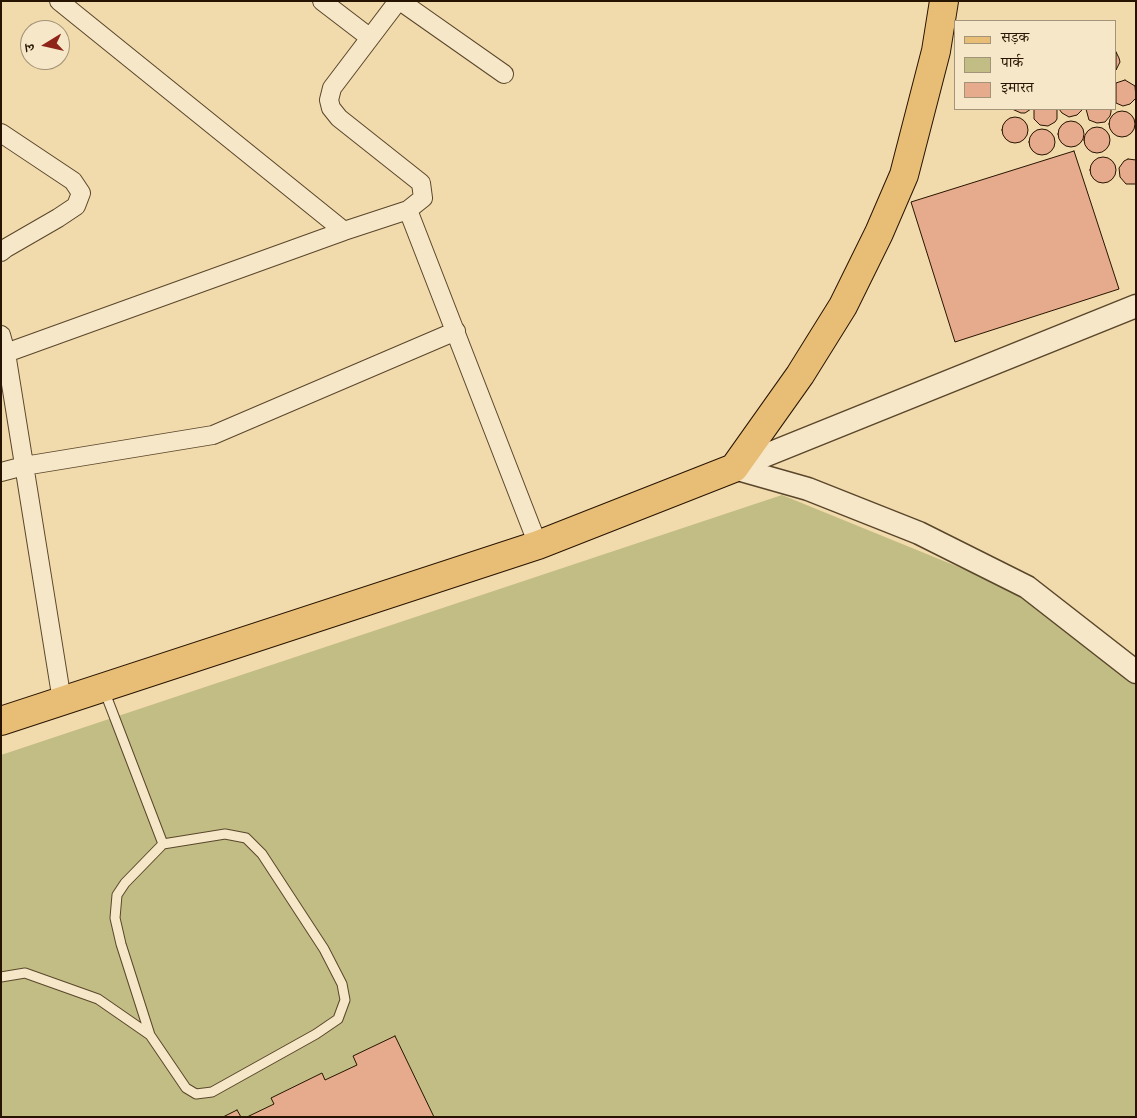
<!DOCTYPE html>
<meta charset="utf-8">
<style>
body{margin:0}
#map{position:relative;width:1137px;height:1118px;overflow:hidden;background:#f1daab;font-family:"Sorts Mill Goudy","Noto Serif Devanagari",serif}
canvas{display:block}
.frame{position:absolute;inset:0;border:2px solid #271400;pointer-events:none}
.legend{position:absolute;left:954px;top:20px;width:162px;height:90px;box-sizing:border-box;background:#f6e7c8;border:1px solid #a39378;margin:0;padding:6px 9px;list-style:none;font-size:15px;color:#271400}
.legend li{display:flex;align-items:center;gap:10px;height:25px}
.legend b{width:25px;border:1px solid #a39378}
.north{position:absolute;left:20px;top:20px;width:50px;height:50px;box-sizing:border-box;background:#f6e7c8;border:1px solid #a39378;border-radius:50%;rotate:261deg;font-size:14px;font-weight:700;line-height:20px;text-align:center;color:#271400}
.north::after{content:'';display:block;margin:auto;width:18px;height:22px;background:#8f2418;clip-path:polygon(50% 0,100% 100%,50% 72%,0 100%)}
</style>
<div id="map">
<canvas width="1137" height="1118"></canvas>
<div class="frame"></div>
<ul class="legend">
<li><b style="height:6px;background:#e8bd76"></b>सड़क</li>
<li><b style="height:14px;background:#c1bd84"></b>पार्क</li>
<li><b style="height:14px;background:#e6ab8c"></b>इमारत</li>
</ul>
<div class="north">उ</div>
</div>
<script>
const g = document.querySelector('canvas').getContext('2d');
g.lineJoin = 'round';
function fillPath(path, color) { g.fillStyle = color; g.fill(path, 'evenodd'); }
const shape = rows => new Path2D(rows.map(r => 'M' + r).join(''));
function stroke(path, color, width, dash) { g.strokeStyle = color; g.lineWidth = width; g.lineCap = dash ? 'butt' : 'round'; g.setLineDash(dash || []); g.stroke(path); }
const green = shape([
 [782,495,1015,590,1136,678,1136,1117,1,1117,1,755]
]);
const building = shape([
 [1116,52,1119,58,1120,62,1116,70,1116,52],
 [1125,80,1135,86,1136,98,1130,104,1123,106,1116,103,1116,83,1125,80],
 [1012,109,1031,109,1025,113,1021,113,1012,109],
 [1034,109,1057,109,1057,119,1055,122,1048,126,1040,125,1034,119,1034,109],
 [1059,109,1083,109,1077,115,1069,117,1062,113,1059,109],
 [1086,109,1111,109,1111,112,1110,116,1105,122,1097,123,1089,120,1086,109],
 '1109 124a13 13 0 1 1 26 0a13 13 0 1 1-26 0Z',
 '1002 130a13 13 0 1 1 26 0a13 13 0 1 1-26 0Z',
 '1058 134a13 13 0 1 1 26 0a13 13 0 1 1-26 0Z',
 '1084 140a13 13 0 1 1 26 0a13 13 0 1 1-26 0Z',
 '1029 142a13 13 0 1 1 26 0a13 13 0 1 1-26 0Z',
 [1074,151,1119,289,955,342,911,202,1074,151],
 '1090 170a13 13 0 1 1 26 0a13 13 0 1 1-26 0Z',
 [1128,159,1136,160,1136,184,1126,184,1120,177,1119,168,1124,161,1128,159],
 [395,1036,434,1117,247,1117,274,1104,271,1098,322,1073,325,1080,357,1065,353,1056,395,1036],
 [237,1110,241,1117,223,1117,237,1110]
]);
const service = shape([
 [104,690,163,844,125,883,117,895,115,918,121,944,150,1035],
 [1,977,25,973,98,999,150,1035,186,1088,196,1094,212,1092,316,1034,338,1019,345,1000,342,984,324,949,262,854,246,838,225,834,163,844]
]);
const minor = shape([
 [59,1,344,231],
 [322,1,369,37],
 [398,1,332,88,329,100,331,108,339,118,421,183,423,198,408,210,538,545],
 [400,1,504,74],
 [1,133,73,181,81,193,76,206,58,218,6,248,1,252],
 [1,335,6,353],
 [1,472,24,466,213,435,456,331],
 [62,701,6,353,344,231,408,210]
]);
const tertiary = shape([
 [734,468,808,489,919,533,1027,587,1136,672],
 [734,468,1136,306]
]);
const primary = shape([
 [1,721,538,545,734,468,800,375,843,306,879,233,904,175,936,51,944,1]
]);
fillPath(green, '#c1bd84');
fillPath(building, '#e6ab8c');
stroke(building, '#271400', 1);
stroke(service, '#5a462b', 11);
stroke(minor, '#5a462b', 20);
stroke(tertiary, '#5a462b', 25);
stroke(primary, '#271400', 30);
stroke(service, '#f6e7c8', 9);
stroke(minor, '#f6e7c8', 18);
stroke(tertiary, '#f6e7c8', 22);
stroke(primary, '#e8bd76', 28);
</script>
